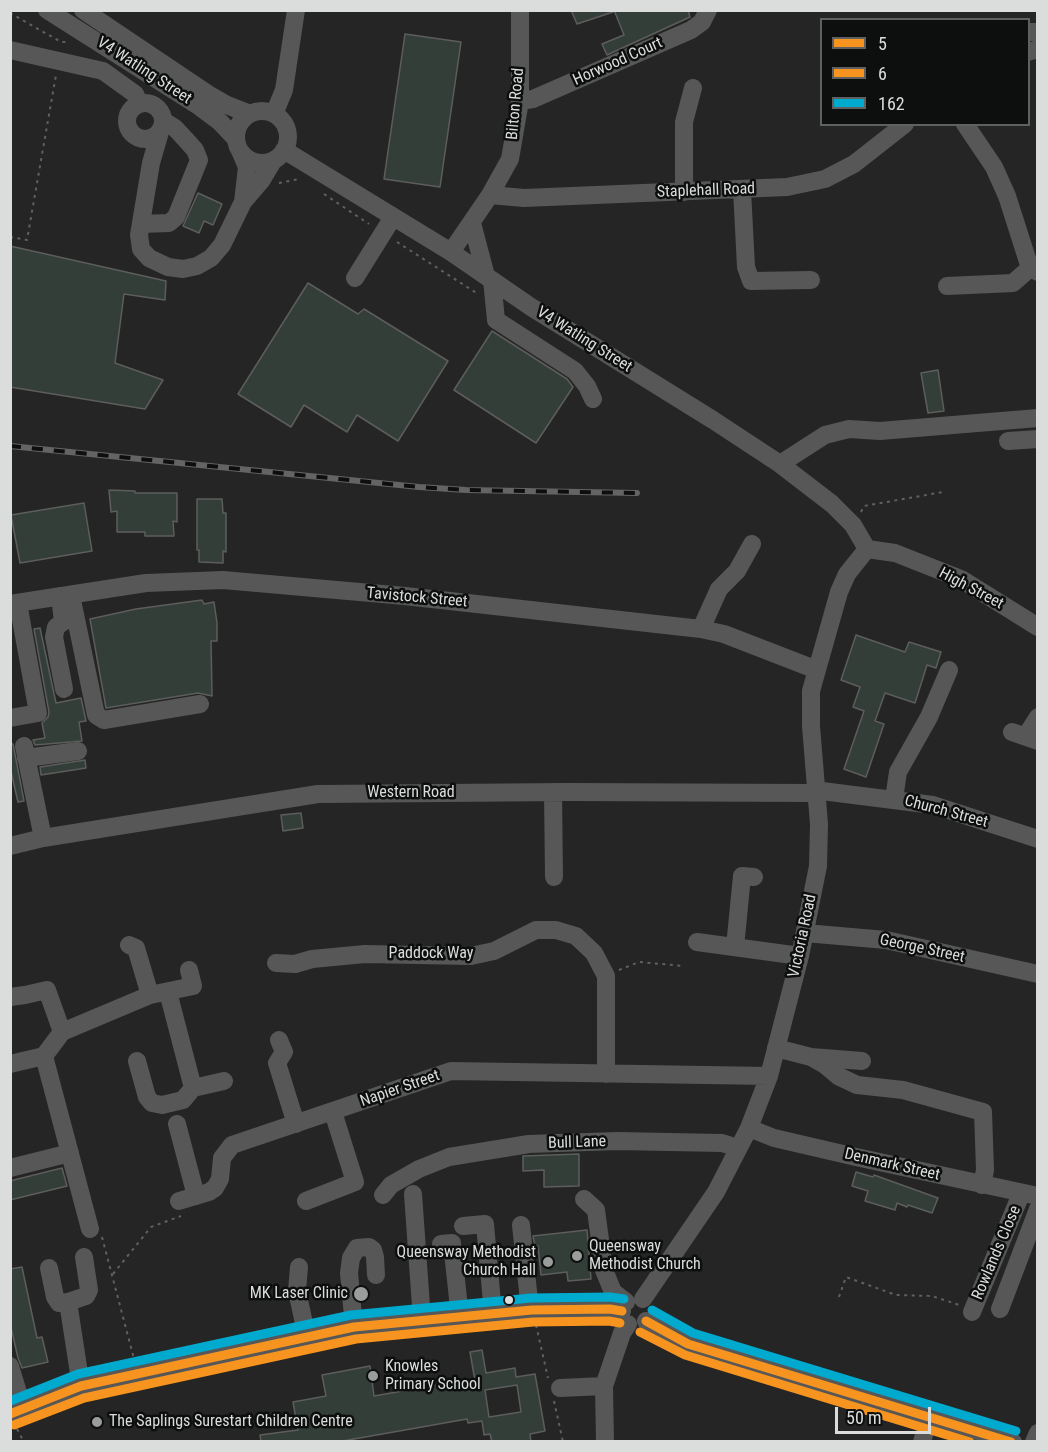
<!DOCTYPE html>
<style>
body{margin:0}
#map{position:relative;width:1048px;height:1452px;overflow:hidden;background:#242524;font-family:"Roboto Condensed",sans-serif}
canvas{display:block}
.frame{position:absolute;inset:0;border:12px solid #dbdddc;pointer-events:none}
.legend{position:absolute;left:820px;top:18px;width:210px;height:108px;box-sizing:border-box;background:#0d0f0e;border:2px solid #5f6160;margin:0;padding:8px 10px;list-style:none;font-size:18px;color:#dbdddc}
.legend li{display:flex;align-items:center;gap:12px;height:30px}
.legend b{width:30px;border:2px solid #5f6160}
.scale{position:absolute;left:835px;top:1407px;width:96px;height:27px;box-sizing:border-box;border:3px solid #dbdddc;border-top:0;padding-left:8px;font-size:18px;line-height:21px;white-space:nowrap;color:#dbdddc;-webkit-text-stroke:4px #0d0f0e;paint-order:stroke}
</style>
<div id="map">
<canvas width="1048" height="1452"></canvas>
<div class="frame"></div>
<ul class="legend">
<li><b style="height:8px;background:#f6941f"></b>5</li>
<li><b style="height:8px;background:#f6941f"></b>6</li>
<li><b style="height:8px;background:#00a9ce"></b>162</li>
</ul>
<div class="scale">50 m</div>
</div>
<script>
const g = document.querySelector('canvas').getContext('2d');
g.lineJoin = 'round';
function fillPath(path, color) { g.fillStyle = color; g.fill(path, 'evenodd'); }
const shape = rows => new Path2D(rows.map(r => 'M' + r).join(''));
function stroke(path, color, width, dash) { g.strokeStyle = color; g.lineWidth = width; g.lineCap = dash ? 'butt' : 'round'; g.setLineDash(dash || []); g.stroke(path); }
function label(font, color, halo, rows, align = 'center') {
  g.font = font + ' "Roboto Condensed",sans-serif'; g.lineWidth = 5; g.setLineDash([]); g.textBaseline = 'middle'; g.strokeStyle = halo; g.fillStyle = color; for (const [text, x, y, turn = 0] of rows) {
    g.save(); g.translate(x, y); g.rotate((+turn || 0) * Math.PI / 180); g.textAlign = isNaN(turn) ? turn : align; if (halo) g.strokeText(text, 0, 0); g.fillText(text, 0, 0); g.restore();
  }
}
const building = shape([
 [571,10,613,10,613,12,577,24,571,10],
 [614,10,688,10,690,17,607,55,602,44,624,35,614,10],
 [405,34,461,42,440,187,384,179,405,34],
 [198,193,222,204,213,225,204,221,199,233,183,226,198,193],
 [10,246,166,281,165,300,124,294,115,363,163,380,145,409,10,387,10,246],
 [308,283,358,314,364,309,448,361,398,441,357,415,347,432,304,405,291,427,238,394,308,283],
 [492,331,567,379,573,387,536,443,454,390,492,331],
 [938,370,944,411,928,413,921,373,938,370],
 [109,490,135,491,135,493,177,493,177,522,173,521,174,536,145,536,145,532,117,532,117,511,111,512,109,490],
 [197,499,222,499,223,513,226,513,226,552,223,551,223,563,199,562,199,550,197,550,197,499],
 [84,503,92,551,20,563,11,515,84,503],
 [202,600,204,604,214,602,217,623,217,641,211,641,212,696,198,693,106,708,90,619,136,609,202,600],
 [40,628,56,703,81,698,86,721,79,722,82,741,35,745,33,740,45,738,42,723,48,717,49,712,34,629,40,628],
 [856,635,905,652,909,642,941,652,936,668,927,665,915,703,885,693,875,721,884,724,866,777,844,769,864,711,853,707,860,687,841,680,856,635],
 [10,744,13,744,24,801,18,802,10,767,10,744],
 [85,760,86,768,41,775,40,767,85,760],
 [301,813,303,828,283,831,281,815,301,813],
 [579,1154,579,1186,544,1187,544,1170,523,1171,523,1156,579,1154],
 [62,1168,67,1186,10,1200,10,1181,62,1168],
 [856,1172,873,1177,874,1175,938,1198,932,1213,908,1205,907,1207,897,1203,895,1210,865,1201,868,1191,852,1186,856,1172],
 [587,1230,591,1279,568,1281,567,1272,541,1275,538,1246,535,1246,533,1236,587,1230],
 [22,1267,37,1338,42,1337,48,1362,22,1368,18,1358,10,1323,10,1269,22,1267],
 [482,1350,486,1373,515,1368,516,1377,535,1374,545,1431,530,1434,531,1442,492,1442,490,1434,484,1435,482,1421,468,1423,467,1419,337,1442,261,1442,260,1435,298,1430,293,1402,326,1396,322,1375,370,1366,374,1396,443,1384,443,1386,475,1381,470,1352,482,1350],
 [517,1385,521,1412,489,1417,485,1390,517,1385]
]);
const path = shape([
 [10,13,61,42,66,42],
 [279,183,299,179],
 [324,194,369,224],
 [10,237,27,240,56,75],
 [397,242,478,294],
 [861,512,864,506,943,492],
 [619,970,639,962,684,966],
 [102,1237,134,1359],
 [113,1274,151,1227,181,1216],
 [839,1297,846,1277,896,1295,932,1296,959,1305],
 [536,1325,548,1378],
 [554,1401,563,1442],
 [17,1429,24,1442]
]);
const minor = shape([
 [47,10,200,107,220,122,236,139],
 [83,10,208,94,227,105,250,114],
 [1028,32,1038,32],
 [10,50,103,71,135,94,139,103],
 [1028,52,1038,49],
 [520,101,533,99,691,30,702,22,708,10],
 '127 121a18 18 0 1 1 36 0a18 18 0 1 1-36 0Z',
 '236 137a26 26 0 1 1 52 0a26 26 0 1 1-52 0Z',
 [274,114,284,90,296,10],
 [965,124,994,167,1007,196,1030,268,1038,272],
 [160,132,151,163,139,235,141,249,149,258,168,267,183,269,197,266,211,258,222,245,243,202,261,181,273,161],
 [284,150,451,252,531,307,713,420,780,464,832,504,853,525,867,549],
 [241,153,247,167,243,202],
 [742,190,746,267,751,281,811,280],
 [684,192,684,122,693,88],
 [490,195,524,198,787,187,825,179,854,164,905,124],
 [472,223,486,276],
 [141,224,169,223,176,217,199,160,195,150,187,141,175,128,164,121],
 [451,252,490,195,510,159,520,101,520,10],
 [355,278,393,217],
 [492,280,496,320,575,371,587,386,593,399],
 [947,286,1013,283,1030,268],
 [1008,441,1038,439],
 [780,464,825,435,849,429,880,431,1038,418],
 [867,549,895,553,961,579,1038,627],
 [71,595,96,715,104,720,200,704],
 [60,596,63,622,56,627,54,637,64,689],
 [10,604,146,583,223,580,405,596,701,629,724,634,817,670],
 [701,629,719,589,737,571,752,544],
 [10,718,38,713,18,603],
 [1012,732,1038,741],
 [1026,736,1038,717],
 [24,746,43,838],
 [26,758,78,751],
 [553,792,554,877],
 [894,799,898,772,929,717,949,670],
 [10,846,43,838,318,794,568,792,811,793,822,791,933,805,1038,839],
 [805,933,886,940,1038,974],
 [697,942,800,956],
 [129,945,136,948,150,995],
 [735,947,742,876,754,877],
 [276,963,295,964,312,959,365,954,471,956,494,951,536,930,556,930,576,936,594,953,606,976,606,1074],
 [168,992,193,1088,224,1081],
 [10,997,25,995,47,990,62,1032],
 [279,1040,284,1052,277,1063,296,1124],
 [776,1048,811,1057,862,1061],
 [44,1056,90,1229],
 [811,1057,825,1065,838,1076,857,1085,903,1090,983,1112,985,1170,982,1185],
 [137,1061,147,1097,152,1103,162,1105,183,1100,193,1088],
 [10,1064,44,1056,62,1032,150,995,193,986,189,970],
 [177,1124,196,1196],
 [749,1128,774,1138,856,1157,1038,1196],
 [10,1168,70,1153],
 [413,1194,422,1320],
 [383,1195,391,1185,419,1169,449,1157,529,1144,617,1141,722,1143,738,1148],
 [584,1199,596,1210,604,1270,613,1292,626,1302],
 [179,1201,209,1192,215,1188,220,1179,222,1158,232,1145,451,1071,769,1076],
 [306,1201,355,1182,333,1112],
 [521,1225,530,1310],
 [463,1226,485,1224,493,1314],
 [441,1244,452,1243,460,1317],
 [299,1267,297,1291,307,1337],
 [49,1268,55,1297,59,1303,68,1302],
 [643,1299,716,1192,749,1128,769,1076,800,956,818,866,819,824,811,726,811,691,839,592,847,574,867,549],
 [1000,1309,1038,1209],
 [972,1312,1021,1194],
 [646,1321,688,1344,1013,1442],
 [354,1327,349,1273,351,1258,357,1248,369,1247,373,1250,375,1257,376,1275],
 [10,1366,23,1409],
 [81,1386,68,1302,86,1296,89,1290,84,1257],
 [560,1388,604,1386],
 [10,1414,81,1386,354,1327,532,1310,610,1309,622,1311],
 [605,1442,604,1386,622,1333,628,1324],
 [922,1442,929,1417],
 [1034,1442,1038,1433]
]);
const rail = shape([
 [10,446,419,487,466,490,637,493]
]);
const bus1 = shape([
 [646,1321,688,1344,1011,1442],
 [10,1414,81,1386,354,1327,532,1310,610,1309,622,1311]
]);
const bus2 = shape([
 [640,1332,685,1355,970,1442],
 [14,1425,84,1398,356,1339,533,1322,609,1321,620,1323]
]);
const bus3 = shape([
 [652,1310,693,1333,1016,1431],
 [10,1401,78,1374,351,1315,531,1298,610,1297,624,1299]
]);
const markers = [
 [577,1256,6,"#9b9d9c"],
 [548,1262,6,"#9b9d9c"],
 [361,1294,8,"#9b9d9c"],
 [509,1300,5,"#dbdddc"],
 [373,1376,6,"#9b9d9c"],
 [97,1422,6,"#9b9d9c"]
];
const streetNames = [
 ["Horwood Court",618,62,-24],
 ["V4 Watling Street",144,71,33],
 ["Bilton Road",516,104,-85],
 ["Staplehall Road",706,191,-2],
 ["V4 Watling Street",584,340,32],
 ["High Street",971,589,28],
 ["Tavistock Street",417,598,5],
 ["Western Road",411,793],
 ["Church Street",946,812,15],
 ["Victoria Road",803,936,-78],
 ["George Street",922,949,12],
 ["Paddock Way",431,954],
 ["Napier Street",400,1089,-19],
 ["Bull Lane",577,1143,-2],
 ["Denmark Street",892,1165,13],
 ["Rowlands Close",997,1253,-67]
];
const poiNames = [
 ["Queensway",589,1247],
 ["Methodist Church",589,1265],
 ["Queensway Methodist",536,1253,"right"],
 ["Church Hall",536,1271,"right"],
 ["MK Laser Clinic",348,1294,"right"],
 ["Knowles",385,1367],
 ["Primary School",385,1385],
 ["The Saplings Surestart Children Centre",109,1422]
];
fillPath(building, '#343e38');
stroke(building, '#5c5d5c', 1.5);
stroke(path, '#606060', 2, [3, 4.5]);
stroke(minor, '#575757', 18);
stroke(rail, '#646464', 6);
stroke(rail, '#0d0f0e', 4, [11]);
stroke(bus1, '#f6941f', 9);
stroke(bus2, '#f6941f', 9);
stroke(bus3, '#00a9ce', 9);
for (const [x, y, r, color] of markers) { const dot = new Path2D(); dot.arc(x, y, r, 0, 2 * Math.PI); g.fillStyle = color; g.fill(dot); stroke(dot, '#0d0f0e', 2); }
label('16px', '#dbdddc', '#0d0f0e', streetNames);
label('16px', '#dbdddc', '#0d0f0e', poiNames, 'left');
</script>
